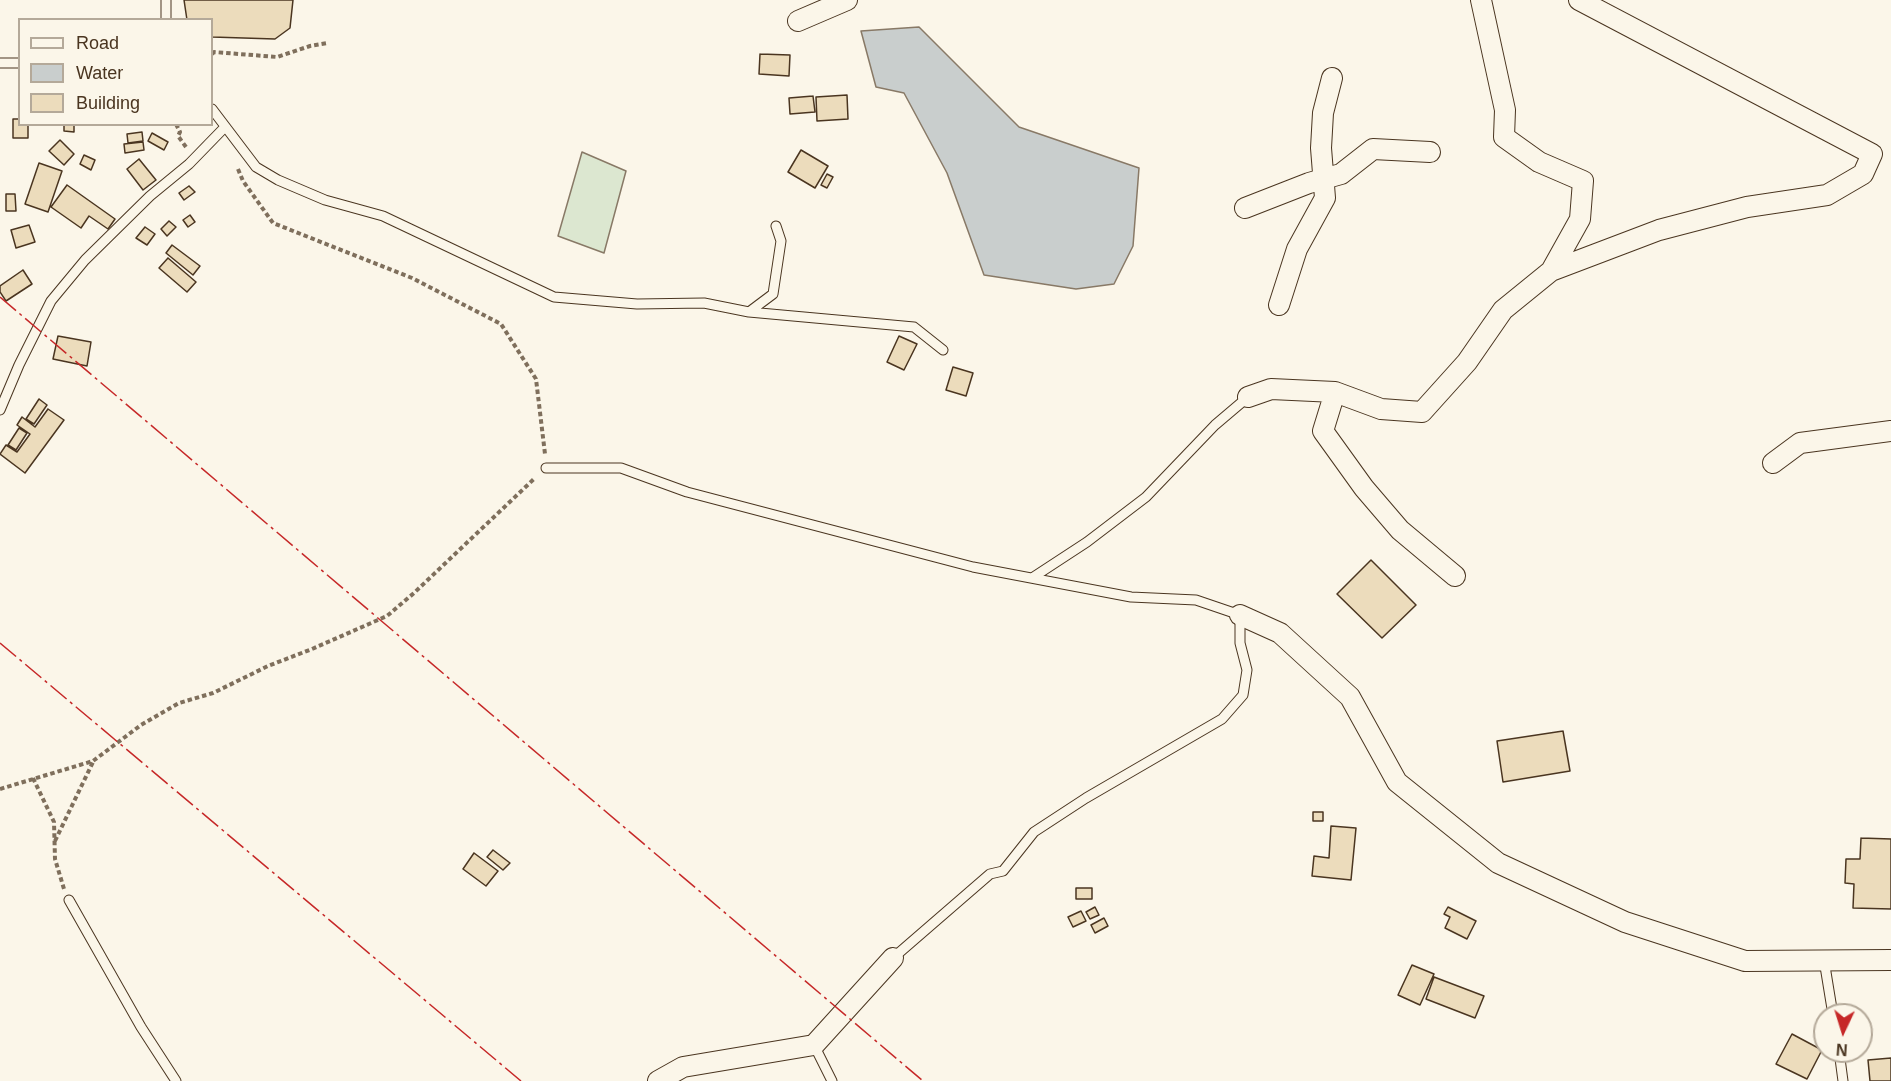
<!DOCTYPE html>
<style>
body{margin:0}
#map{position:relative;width:1891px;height:1081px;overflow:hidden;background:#fbf6e9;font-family:Helvetica,sans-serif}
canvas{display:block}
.legend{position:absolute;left:18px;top:18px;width:195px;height:108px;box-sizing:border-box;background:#fbf6e9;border:2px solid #b4a999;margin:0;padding:8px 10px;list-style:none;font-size:18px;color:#4a3520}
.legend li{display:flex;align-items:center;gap:12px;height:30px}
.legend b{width:30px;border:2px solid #b4a999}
.north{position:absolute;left:1813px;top:1003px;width:60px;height:60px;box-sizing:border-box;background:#fbf6e9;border:2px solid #b4a999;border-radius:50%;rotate:184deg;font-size:16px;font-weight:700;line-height:24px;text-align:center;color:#4a3520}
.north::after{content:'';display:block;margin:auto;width:21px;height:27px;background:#c62828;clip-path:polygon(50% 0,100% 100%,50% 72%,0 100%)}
</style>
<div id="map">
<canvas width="1891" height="1081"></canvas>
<ul class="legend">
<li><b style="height:8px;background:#fbf6e9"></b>Road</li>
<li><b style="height:16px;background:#c9cecd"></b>Water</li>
<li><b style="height:16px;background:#ecdcbc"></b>Building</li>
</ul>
<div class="north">N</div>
</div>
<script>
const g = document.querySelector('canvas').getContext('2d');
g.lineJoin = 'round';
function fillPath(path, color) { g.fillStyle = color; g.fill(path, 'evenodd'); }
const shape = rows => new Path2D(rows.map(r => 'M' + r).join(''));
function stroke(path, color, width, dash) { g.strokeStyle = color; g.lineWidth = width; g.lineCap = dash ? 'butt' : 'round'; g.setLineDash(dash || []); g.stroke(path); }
const green = shape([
 [582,152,626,171,604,253,558,236,582,152]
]);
const water = shape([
 [919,27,1019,127,1139,168,1133,246,1114,284,1076,289,984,275,947,173,904,93,876,87,861,31,919,27]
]);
const building = shape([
 [184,0,293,0,290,28,275,39,212,37,212,20,187,20,184,0],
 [760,54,790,55,789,76,759,74,760,54],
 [847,95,848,119,817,121,816,97,847,95],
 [813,96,815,112,790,114,789,98,813,96],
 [13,119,20,119,20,124,28,124,28,138,13,138,13,119],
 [64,124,74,124,74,132,64,131,64,124],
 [142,132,143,141,128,143,127,134,142,132],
 [152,133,168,142,164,150,148,141,152,133],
 [60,140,74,154,64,165,49,151,60,140],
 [143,142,144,150,125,153,124,144,143,142],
 [801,150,828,166,815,188,788,172,801,150],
 [84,155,95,160,91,170,80,164,84,155],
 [139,159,156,180,143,190,127,169,139,159],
 [39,163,62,171,48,212,25,204,39,163],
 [827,174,833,177,827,188,821,185,827,174],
 [67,185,115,219,108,229,89,216,81,228,51,207,67,185],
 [189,186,195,192,184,200,179,193,189,186],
 [6,194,15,194,16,211,6,211,6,194],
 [190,215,195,222,188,227,183,220,190,215],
 [169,221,176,227,167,236,161,229,169,221],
 [29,225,35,242,16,248,11,230,29,225],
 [145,227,155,234,147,245,136,238,145,227],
 [172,245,200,266,193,275,166,253,172,245],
 [168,258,196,282,187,292,159,268,168,258],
 [23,270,32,284,6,301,0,292,0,286,23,270],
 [58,336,91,342,87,366,53,359,58,336],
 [899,336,917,344,904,370,887,362,899,336],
 [953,367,973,373,966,396,946,390,953,367],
 [39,399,47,405,34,424,26,419,39,399],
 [48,409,64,420,25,473,0,454,6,445,17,452,30,434,17,425,22,417,35,427,48,409],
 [19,428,27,433,16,450,8,445,19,428],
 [1371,560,1416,605,1382,638,1337,594,1371,560],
 [1563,731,1570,771,1503,782,1497,741,1563,731],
 [1313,812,1323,812,1323,821,1313,821,1313,812],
 [1331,826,1356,828,1351,880,1312,876,1314,856,1329,858,1331,826],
 [1861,838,1891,839,1891,909,1853,908,1854,884,1845,883,1846,859,1860,859,1861,838],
 [493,850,510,863,503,870,487,857,493,850],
 [474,853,498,871,486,886,463,869,474,853],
 [1076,888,1092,888,1092,899,1076,899,1076,888],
 [1095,907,1099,915,1090,919,1086,912,1095,907],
 [1448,907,1476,921,1467,939,1445,928,1450,917,1444,914,1448,907],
 [1081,911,1086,921,1073,927,1068,917,1081,911],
 [1104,918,1108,926,1095,933,1091,925,1104,918],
 [1412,965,1434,974,1420,1005,1398,995,1412,965],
 [1434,977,1484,996,1475,1018,1426,999,1434,977],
 [1792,1034,1822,1050,1807,1079,1776,1064,1792,1034],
 [1891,1058,1891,1081,1870,1081,1868,1060,1891,1058]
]);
const path = shape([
 [212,54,214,52,277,57,310,46,328,43],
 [176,124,180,132,178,136,186,147],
 [238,169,243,181,273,223,412,278,501,324,536,379,545,454],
 [33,778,54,822,55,859,64,889],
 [0,789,93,761,141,725,179,703,213,693,268,666,312,649,387,616,414,593,535,478],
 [55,841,93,762]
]);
const service = shape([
 [166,0,166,20],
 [0,63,20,63],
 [212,109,256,167,278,180,325,200,383,216,554,297,637,304,704,303,749,312,914,327,943,350],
 [749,312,773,294,781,241,776,226],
 [0,410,19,365,51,301,85,260,150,196,189,164,225,127],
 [546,468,621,468,687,492,973,567,1131,597,1196,600,1240,615,1240,643,1247,670,1243,695,1222,719,1086,798,1034,832,1003,871,990,874,893,958],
 [1032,578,1087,542,1146,497,1215,425,1248,397],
 [69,900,141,1027,176,1081],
 [1824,960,1833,1015],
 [814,1045,832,1081],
 [1839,1051,1843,1081]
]);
const minor = shape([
 [798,21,847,0],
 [1245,208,1309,183,1341,174,1373,149,1430,152],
 [1551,271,1659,230,1747,207,1827,195,1863,174,1872,154,1579,0],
 [1279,305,1297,249,1325,198,1321,148,1323,113,1332,78],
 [1335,392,1323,431,1364,488,1400,530,1455,576],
 [1248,397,1271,389,1335,392,1381,409,1422,412,1467,362,1503,310,1551,271,1580,219,1583,181,1539,162,1504,137,1505,110,1481,0],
 [1773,463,1800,443,1891,431],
 [1240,615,1280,633,1350,697,1397,782,1498,863,1625,922,1745,961,1891,960],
 [658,1081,683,1067,814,1045,893,958]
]);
const power = shape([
 [0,297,923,1081],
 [0,643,521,1081]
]);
fillPath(green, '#dce7d0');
stroke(green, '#887966', 1.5);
fillPath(water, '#c9cecd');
stroke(water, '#887966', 1.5);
fillPath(building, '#ecdcbc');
stroke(building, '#4a3520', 1.5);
stroke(service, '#4a3520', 11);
stroke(minor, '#4a3520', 22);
stroke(path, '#7f6f5c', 4, [4.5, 3]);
stroke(service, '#fbf6e9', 9);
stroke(minor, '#fbf6e9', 20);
stroke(power, '#c62828', 1.5, [21, 4.5, 3, 4.5]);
</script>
